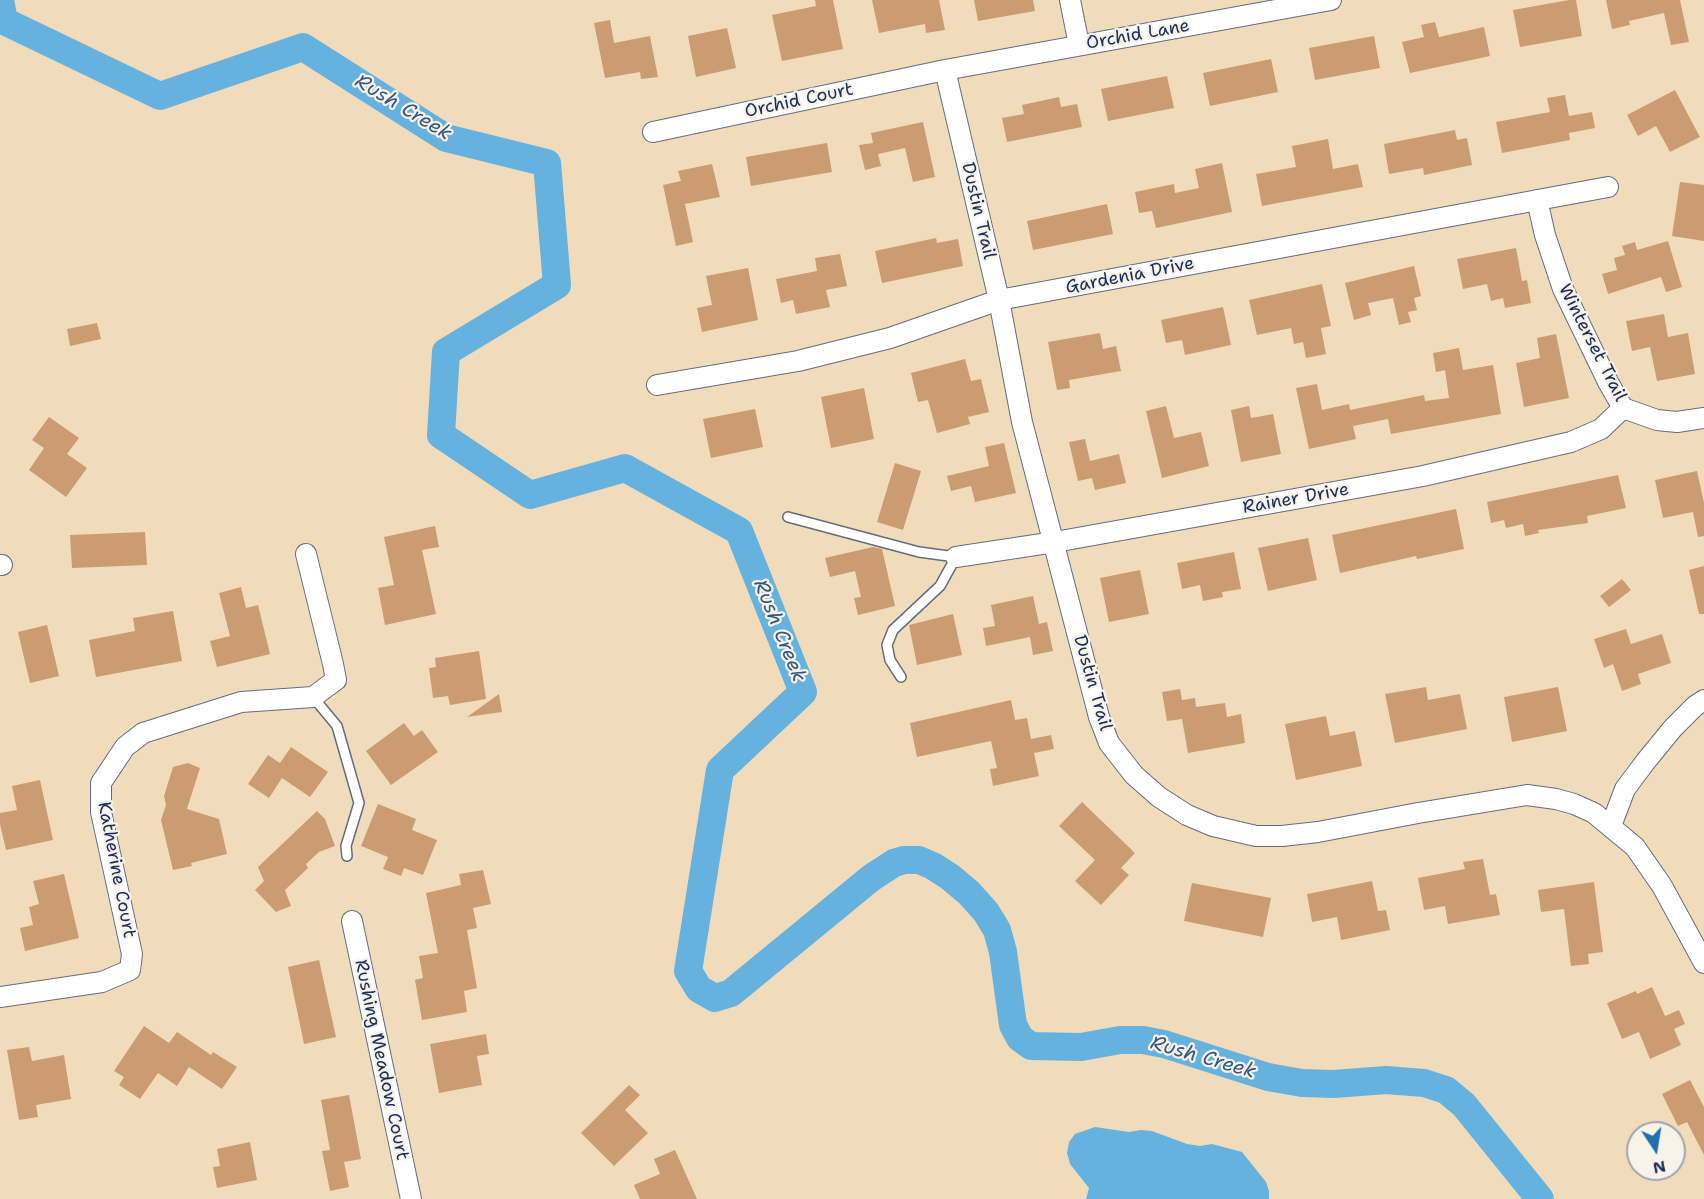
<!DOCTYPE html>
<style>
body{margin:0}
#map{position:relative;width:1704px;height:1199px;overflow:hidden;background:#f0dcbb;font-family:"Shantell Sans",sans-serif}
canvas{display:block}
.north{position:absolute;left:1626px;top:1121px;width:60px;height:60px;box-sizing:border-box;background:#f7f3e8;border:2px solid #9fa5b1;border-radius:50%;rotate:168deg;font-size:16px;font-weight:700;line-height:24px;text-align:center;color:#1b2f5e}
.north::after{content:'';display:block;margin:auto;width:21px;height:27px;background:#1f6fb2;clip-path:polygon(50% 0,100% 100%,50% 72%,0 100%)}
</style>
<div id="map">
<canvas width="1704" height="1199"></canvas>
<div class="north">N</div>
</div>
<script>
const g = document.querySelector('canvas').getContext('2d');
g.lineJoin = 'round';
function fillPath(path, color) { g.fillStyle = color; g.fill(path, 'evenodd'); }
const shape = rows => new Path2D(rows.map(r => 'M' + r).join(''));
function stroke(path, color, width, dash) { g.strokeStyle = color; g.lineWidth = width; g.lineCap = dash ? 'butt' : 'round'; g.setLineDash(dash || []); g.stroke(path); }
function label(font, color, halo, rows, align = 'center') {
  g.font = font + ' "Shantell Sans",sans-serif'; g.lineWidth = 4.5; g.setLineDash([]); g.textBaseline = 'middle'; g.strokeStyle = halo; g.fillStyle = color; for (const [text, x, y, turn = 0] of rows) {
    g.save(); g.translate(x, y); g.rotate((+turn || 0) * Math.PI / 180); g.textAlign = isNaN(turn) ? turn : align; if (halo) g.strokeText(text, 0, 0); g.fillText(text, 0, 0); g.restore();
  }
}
const water = shape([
 [1095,1127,1129,1132,1141,1130,1152,1131,1187,1144,1200,1146,1212,1144,1242,1152,1266,1182,1269,1191,1269,1199,1086,1199,1089,1188,1070,1164,1067,1153,1069,1142,1075,1134]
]);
const river = shape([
 [0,0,4,21,160,96,303,47,446,138,547,163,557,285,446,352,441,435,530,495,625,468,739,531,803,692,720,770,688,971,699,989,715,998,731,993,871,878,894,863,904,860,919,860,933,866,950,877,969,893,986,912,997,930,1003,952,1013,1025,1020,1038,1031,1046,1081,1047,1120,1040,1143,1040,1164,1044,1268,1077,1302,1083,1334,1084,1386,1080,1424,1083,1446,1090,1464,1105,1540,1199]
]);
const building = shape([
 [815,0,833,0,843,49,782,61,772,15,816,6],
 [872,0,939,0,945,30,926,33,925,24,879,33],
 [974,0,1033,0,1035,11,978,21],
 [1569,0,1576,0,1582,36,1520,47,1513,10],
 [1606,0,1680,0,1689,42,1671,45,1664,13,1629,21,1630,25,1612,29],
 [610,20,614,43,650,36,658,77,641,79,640,72,605,78,594,23],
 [1435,22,1439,37,1484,27,1490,56,1410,73,1402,42,1424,37,1421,25],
 [727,28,736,68,696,77,688,36],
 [1374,36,1380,68,1315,80,1309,48],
 [1271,59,1278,92,1210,106,1203,73],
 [1167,76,1174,108,1108,121,1101,89],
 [1675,90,1700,137,1670,152,1656,126,1638,136,1627,115],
 [1565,95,1569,116,1592,112,1595,128,1569,133,1570,140,1502,153,1496,122,1550,112,1547,98],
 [1059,97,1061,107,1077,104,1082,127,1007,142,1002,118,1024,114,1022,105],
 [923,122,935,177,913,182,905,148,878,154,881,166,865,170,859,145,873,143,871,133],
 [1455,130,1457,140,1467,138,1472,165,1424,175,1423,168,1389,174,1384,144],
 [1328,139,1333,169,1358,164,1363,187,1262,206,1256,174,1296,167,1292,146],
 [827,143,832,172,751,186,746,157],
 [1222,163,1232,212,1156,228,1152,211,1139,213,1135,192,1174,184,1175,193,1199,188,1195,169],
 [712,164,720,197,685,204,693,242,676,246,663,185,681,181,678,171],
 [1680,182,1704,185,1704,241,1672,236],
 [1107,204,1113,234,1033,250,1027,221],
 [936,238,937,243,958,239,963,266,882,283,875,251],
 [1668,241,1682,287,1666,292,1661,277,1608,294,1602,274,1617,270,1614,258,1625,255,1622,246,1635,242,1637,250],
 [1516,248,1522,281,1527,280,1531,303,1505,308,1503,298,1491,301,1487,284,1463,289,1457,259],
 [840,254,847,286,826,290,830,307,796,314,793,300,781,303,776,279,817,271,815,258],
 [1414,266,1421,296,1414,298,1417,310,1408,312,1411,322,1399,325,1393,298,1368,303,1371,315,1354,320,1345,283],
 [748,268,758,320,702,332,697,308,712,305,706,276],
 [1322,284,1331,326,1321,328,1326,354,1306,358,1303,342,1294,344,1291,328,1257,335,1249,300],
 [1223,307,1231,345,1185,355,1182,340,1166,343,1161,320],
 [1664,314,1668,337,1688,333,1695,374,1657,381,1650,347,1632,351,1626,321],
 [97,323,101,339,70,346,67,329],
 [1100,333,1103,349,1116,346,1121,371,1069,380,1070,388,1057,390,1048,342],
 [1556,334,1569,398,1524,407,1516,363,1540,358,1537,338],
 [1459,348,1463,370,1493,365,1501,414,1391,434,1388,419,1353,426,1356,439,1309,449,1296,388,1317,384,1322,410,1349,404,1350,410,1424,395,1425,401,1449,398,1445,370,1436,372,1433,353],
 [965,359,971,381,981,379,989,412,968,417,970,424,937,433,928,400,918,402,911,373],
 [864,388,874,439,831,448,821,397],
 [1166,406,1174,438,1201,432,1209,466,1162,478,1146,411],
 [1249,406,1251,418,1273,414,1281,454,1241,462,1231,410],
 [755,409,763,447,711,458,703,419],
 [49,417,79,438,67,454,87,468,66,497,29,470,44,448,32,440],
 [1085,439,1090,461,1119,454,1126,483,1095,490,1092,478,1078,481,1069,442],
 [1004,443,1016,493,975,502,971,486,951,491,947,476,989,466,985,447],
 [895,463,921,471,903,530,877,522],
 [1697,471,1704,503,1704,536,1698,537,1693,512,1663,518,1655,480],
 [1618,475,1626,508,1587,516,1588,523,1538,530,1539,533,1525,536,1523,524,1506,528,1504,520,1491,523,1487,502],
 [1456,509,1464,549,1417,559,1416,556,1340,573,1332,535],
 [435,526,439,547,422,550,436,614,385,625,378,588,394,585,384,537],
 [145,532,147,565,72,568,70,535],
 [1308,538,1317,580,1268,591,1258,548],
 [873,547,882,549,895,606,858,615,854,598,861,597,855,571,830,577,825,558],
 [1234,552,1241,589,1222,592,1223,597,1203,601,1200,585,1182,589,1177,563],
 [1704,566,1704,614,1699,614,1689,570],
 [1140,570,1149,614,1109,622,1100,578],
 [1622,579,1631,590,1609,607,1600,596],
 [241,587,246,608,258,605,270,654,217,667,210,641,230,636,219,593],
 [1033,596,1039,624,1047,622,1053,651,1033,655,1030,637,986,646,983,628,995,626,991,605],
 [173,611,182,661,96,677,89,640,135,631,133,618],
 [953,614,962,655,917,665,909,625],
 [47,625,59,676,30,683,18,632],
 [1626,629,1631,644,1662,634,1671,663,1638,674,1641,684,1622,691,1613,664,1604,668,1594,639],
 [479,651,486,699,450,705,448,696,433,698,429,668,436,667,435,658],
 [1426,687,1428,700,1460,694,1467,729,1395,743,1385,694],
 [1558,687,1567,731,1512,742,1504,697],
 [1180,689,1182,700,1195,698,1196,707,1225,703,1227,717,1241,714,1245,743,1188,753,1182,719,1167,721,1162,692],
 [499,694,502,712,467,717],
 [1011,700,1015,720,1027,718,1031,739,1051,735,1054,749,1034,753,1039,776,993,786,990,769,997,768,991,741,917,757,910,723],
 [1326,716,1330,736,1355,731,1362,766,1296,780,1285,724],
 [404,723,414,736,422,730,438,752,391,785,366,751],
 [291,747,328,772,310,797,282,778,269,798,248,784,268,755,280,763],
 [188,763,200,768,187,809,219,819,227,854,191,863,192,866,173,870,161,820,166,805,164,796,173,767],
 [40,780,53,840,6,850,0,824,0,813,17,810,12,786],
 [1082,802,1135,853,1121,868,1129,875,1101,905,1075,881,1095,860,1059,826],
 [378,804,416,819,412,830,437,840,423,875,404,868,401,876,383,869,388,857,361,846],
 [317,811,325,819,335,846,319,852,306,864,308,868,285,890,291,906,276,912,255,890,264,881,258,867],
 [1483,859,1490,895,1496,894,1500,915,1448,924,1445,906,1424,910,1418,878,1465,869,1463,862],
 [483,870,491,904,473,908,477,928,467,930,477,988,464,991,467,1012,422,1020,415,980,423,978,419,956,438,953,426,893,461,885,459,874],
 [64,874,79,938,25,951,20,928,33,925,29,907,39,904,33,881],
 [1372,881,1378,911,1386,910,1390,930,1341,940,1337,917,1312,922,1307,894],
 [1594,882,1603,952,1588,954,1589,964,1571,966,1564,909,1541,912,1538,890],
 [1192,883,1271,898,1263,937,1184,921],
 [319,960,336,1037,304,1044,288,967],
 [1652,987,1665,1016,1679,1010,1685,1024,1674,1029,1681,1045,1650,1059,1639,1032,1622,1039,1607,1003,1636,991,1637,994],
 [144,1026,169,1043,177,1032,211,1055,213,1052,237,1067,222,1089,189,1067,177,1086,158,1073,140,1099,119,1085,124,1077,114,1071],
 [486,1034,489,1054,477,1056,482,1085,439,1093,430,1044],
 [29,1047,32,1061,64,1055,71,1099,36,1105,38,1117,19,1120,7,1050],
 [1690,1080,1704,1107,1704,1155,1687,1122,1678,1126,1662,1094],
 [629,1085,640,1095,625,1110,648,1133,614,1166,581,1133],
 [349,1095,361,1159,344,1162,349,1187,330,1191,322,1151,330,1150,321,1100],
 [250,1142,257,1180,217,1188,213,1167,220,1166,217,1149],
 [675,1150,697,1199,640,1199,634,1185,660,1174,654,1159]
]);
const service = shape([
 [788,517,919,552,956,557,940,586,893,630,887,645,890,660,901,677],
 [313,697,337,726,359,803,346,846,347,856]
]);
const minor = shape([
 [1070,0,1079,45],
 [945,70,999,300,1022,422,1099,717,1109,743,1134,775,1159,797,1187,815,1213,826,1256,836,1282,836,1318,832,1418,813,1527,795,1556,799,1574,804,1594,813,1635,847,1662,886,1704,963],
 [653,132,945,70,1331,0],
 [1537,200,1545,235,1563,289,1608,382,1623,408,1657,420,1677,422,1704,418],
 [657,385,798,361,890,338,999,300,1608,187],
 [956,557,1055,542,1423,476,1571,442,1601,429,1623,408],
 [0,565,2,565],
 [1611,826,1625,789,1646,761,1673,728,1695,706,1704,700],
 [352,921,411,1199],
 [0,997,102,982,130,970,132,954,101,812,101,783,125,747,143,733,241,702,313,697,336,680,333,664,306,554]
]);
const streetNames = [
 ["Orchid Lane",1138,35,-10],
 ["Orchid Court",799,101,-12],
 ["Dustin Trail",978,211,77],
 ["Gardenia Drive",1130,276,-11],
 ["Winterset Trail",1592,343,63],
 ["Rainer Drive",1296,499,-10],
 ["Dustin Trail",1092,683,74],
 ["Katherine Court",116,870,79],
 ["Rushing Meadow Court",381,1060,78]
];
const waterNames = [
 ["Rush Creek",403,108,31],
 ["Rush Creek",779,631,68],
 ["Rush Creek",1203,1058,16]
];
fillPath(water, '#66b2df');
stroke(river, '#66b2df', 28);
fillPath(building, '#cb9c71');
stroke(service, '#666c7f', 12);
stroke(minor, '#666c7f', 22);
stroke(service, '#fff', 9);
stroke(minor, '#fff', 20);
label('18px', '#1b2f5e', '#f7f3e8', streetNames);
label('italic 20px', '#325685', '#f7f3e8', waterNames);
</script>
